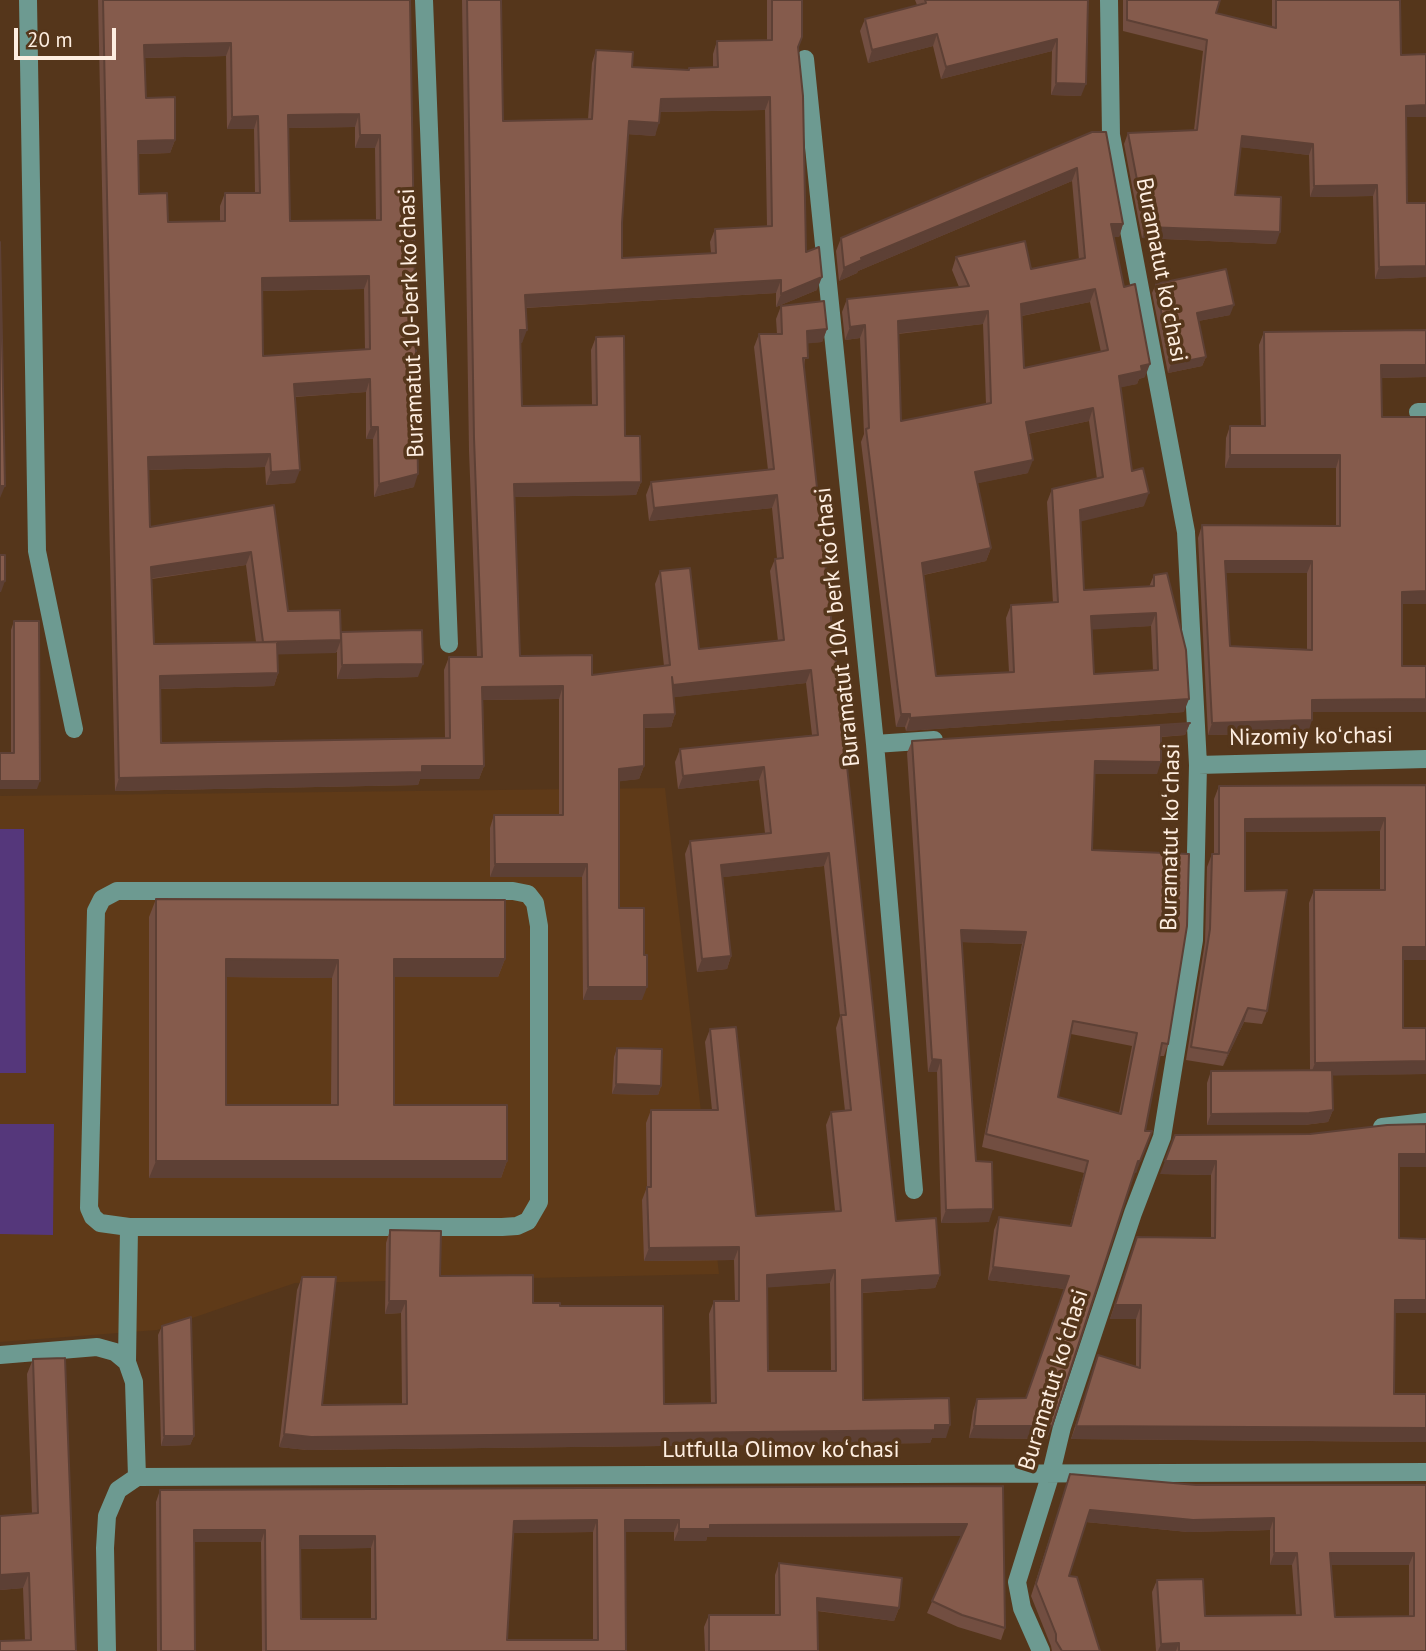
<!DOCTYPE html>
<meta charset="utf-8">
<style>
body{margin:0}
#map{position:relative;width:1426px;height:1651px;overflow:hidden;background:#55361b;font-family:"PT Sans",sans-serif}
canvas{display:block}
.scale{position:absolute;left:14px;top:28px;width:102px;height:32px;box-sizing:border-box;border:4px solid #feeee1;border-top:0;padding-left:9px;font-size:21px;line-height:24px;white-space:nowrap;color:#feeee1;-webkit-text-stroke:5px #55361b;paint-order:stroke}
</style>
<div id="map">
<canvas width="1426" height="1651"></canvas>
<div class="scale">20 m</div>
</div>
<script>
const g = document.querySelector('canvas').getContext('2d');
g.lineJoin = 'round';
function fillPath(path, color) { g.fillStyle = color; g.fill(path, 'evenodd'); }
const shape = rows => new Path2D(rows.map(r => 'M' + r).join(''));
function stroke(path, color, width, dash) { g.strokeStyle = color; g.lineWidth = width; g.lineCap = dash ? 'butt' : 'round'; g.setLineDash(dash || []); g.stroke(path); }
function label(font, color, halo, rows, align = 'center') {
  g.font = font + ' "PT Sans",sans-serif'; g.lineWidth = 7; g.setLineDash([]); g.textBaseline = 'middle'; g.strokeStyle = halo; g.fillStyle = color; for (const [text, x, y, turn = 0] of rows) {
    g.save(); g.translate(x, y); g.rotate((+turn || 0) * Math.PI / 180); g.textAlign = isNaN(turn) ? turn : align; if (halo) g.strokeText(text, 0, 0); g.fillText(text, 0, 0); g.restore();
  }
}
const built = shape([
 [665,788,719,1274,295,1283,157,1330,0,1342,0,796]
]);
const green = shape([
 [0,829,24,829,26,1073,0,1073],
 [0,1124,54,1124,53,1235,0,1234]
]);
const minor = shape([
 [28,0,37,551,74,729],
 [424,0,449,644],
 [805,59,875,744,914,1190],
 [1418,412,1426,412],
 [875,744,934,740],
 [1198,765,1426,759],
 [1382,1127,1426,1122],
 [0,1355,97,1347,115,1352,127,1362,134,1382,137,1477],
 [127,1362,129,1227,100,1223,93,1217,89,1208,96,911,102,899,117,891,513,891,528,894,535,903,539,926,539,1202,528,1221,517,1226,502,1227,129,1227],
 [107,1651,105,1548,107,1516,118,1490,137,1477,1426,1472],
 [1041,1651,1022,1608,1017,1582,1051,1473,1062,1427,1133,1213,1162,1137,1194,940,1198,765,1186,532,1111,135,1109,0]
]);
const wall = shape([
 [98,0,410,0,414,487,374,497,373,439,366,439,366,392,295,397,295,483,266,485,265,467,148,470,150,527,274,505,288,611,341,633,418,677,337,679,337,652,278,654,278,673,274,686,160,689,161,743,445,738,444,670,449,657,477,657,469,451,462,0,501,0,503,121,588,119,592,63,596,50,632,67,688,70,713,67,713,54,717,41,767,40,767,0,802,0,798,48,806,252,817,290,776,307,776,293,526,308,522,343,521,343,522,406,592,405,591,350,596,337,625,436,641,482,636,495,514,497,520,656,592,675,664,666,655,584,660,571,699,649,778,641,770,571,775,559,777,558,772,508,649,521,646,495,651,482,768,470,754,347,759,334,777,334,776,319,781,306,827,329,822,342,807,343,804,367,896,1221,940,1275,935,1288,862,1293,863,1400,946,1438,932,1438,930,1443,307,1450,279,1447,297,1290,302,1277,322,1405,402,1404,401,1313,385,1314,386,1243,390,1230,440,1276,533,1303,560,1306,664,1404,711,1404,709,1314,714,1301,735,1301,734,1260,644,1261,642,1200,647,1187,646,1123,651,1110,712,1110,705,1042,710,1029,756,1216,835,1211,826,1125,831,1112,845,1111,836,1028,840,1016,824,866,723,877,731,956,727,969,697,972,685,854,690,841,765,833,759,780,678,789,675,762,680,749,812,735,806,683,674,697,675,714,671,727,644,728,644,766,639,779,619,781,619,908,642,1000,583,1000,582,877,490,877,490,828,494,815,559,815,559,699,483,700,484,766,479,779,420,779,418,785,115,791],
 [226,56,227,129,254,129,255,193,225,193,220,206,220,221,168,222,139,194,139,154,170,153,175,140,146,98,145,58],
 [765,110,767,226,715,229,710,242,711,253,622,258,622,223,628,134,655,136,660,112],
 [355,127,355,148,375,148,376,220,290,221,288,128],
 [364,289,365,350,263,356,262,291],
 [246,565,256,642,154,644,152,579],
 [830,1283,831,1371,768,1371,767,1287],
 [915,0,1088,0,1081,96,1051,95,1052,51,941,79,933,46,868,63,860,31,865,19,917,5],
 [1123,0,1220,0,1216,13,1272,27,1272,0,1400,0,1401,55,1406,117,1407,203,1426,277,1375,279,1373,196,1310,197,1309,155,1241,147,1235,195,1276,244,1142,238,1124,144,1128,133,1194,130,1203,51,1123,31],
 [1092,132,1123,224,1119,237,1113,237,1145,377,1139,379,1137,384,1120,387,1132,471,1144,506,1080,521,1084,590,1149,587,1154,575,1184,712,906,731,905,727,896,727,861,442,864,434,860,338,845,340,842,312,847,299,959,287,952,270,956,257,1031,269,1079,260,1072,181,858,271,857,273,839,281,836,251,841,238],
 [1090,302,1101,352,1024,368,1022,316],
 [983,324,986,404,901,421,898,334],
 [1089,421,1097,479,1052,489,1047,502,1053,603,1011,605,1006,618,1009,672,936,676,924,575,986,561,991,548,977,483,1028,473,1028,434],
 [1151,626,1153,671,1094,674,1092,629],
 [1156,284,1230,315,1198,321,1206,357,1202,366,1168,373,1152,293],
 [1426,330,1426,377,1381,378,1382,417,1402,604,1402,666,1426,666,1426,712,1312,712,1308,733,1208,735,1198,538,1202,525,1336,526,1336,468,1225,468,1226,438,1230,426,1261,426,1259,345,1264,332],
 [1226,573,1307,573,1307,649,1230,646],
 [14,621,37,789,11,753,11,630],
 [1190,723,1185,735,1161,737,1157,774,1095,774,1092,850,1168,1044,1164,1056,1160,1056,1136,1173,1134,1173,1047,1439,969,1438,973,1411,977,1399,1026,1398,1065,1289,988,1280,994,1230,999,1217,1070,1226,1084,1173,982,1147,1022,944,962,942,976,1161,989,1222,941,1223,937,1072,928,1072,907,753,912,741],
 [1071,1034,1132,1046,1119,1113,1058,1097],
 [1426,785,1403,960,1403,1028,1426,1074,1332,1075,1333,1110,1328,1122,1304,1125,1207,1125,1207,1083,1211,1071,1310,1070,1309,903,1314,890,1380,890,1380,831,1245,832,1245,891,1267,1011,1262,1024,1244,1022,1223,1066,1186,1060,1205,942,1207,867,1212,854,1214,854,1214,799,1219,786],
 [156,899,505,959,498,977,394,977,394,1105,507,1161,501,1178,149,1178,149,917],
 [226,977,332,978,331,1105,226,1105],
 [617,1048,661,1086,658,1095,612,1094,614,1057],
 [1310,1134,1399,1167,1399,1238,1426,1239,1426,1313,1395,1313,1394,1394,1426,1394,1426,1442,1071,1439,1098,1355,1136,1367,1136,1319,1110,1319,1137,1237,1211,1238,1211,1175,1160,1174],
 [162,1326,194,1436,190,1445,161,1446,158,1335],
 [33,1359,76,1651,25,1641,23,1588,0,1590,0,1516,32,1514,27,1374],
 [1070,1474,1196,1485,1426,1485,1426,1651,1156,1651,1152,1592,1157,1580,1205,1616,1296,1615,1292,1565,1270,1565,1270,1530,1188,1532,1086,1522,1069,1576,1100,1651,1052,1651,1051,1646,1031,1596],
 [1331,1565,1409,1565,1409,1616,1335,1617],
 [1003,1486,1005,1628,1001,1640,958,1627,927,1613,961,1536,707,1537,706,1541,674,1541,674,1532,625,1532,626,1651,262,1651,261,1542,194,1542,195,1651,157,1651,156,1502,160,1490],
 [593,1532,593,1640,507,1640,513,1533],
 [371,1548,371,1619,301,1619,300,1549],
 [779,1563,899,1608,894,1621,817,1611,818,1651,705,1651,704,1627,709,1615,775,1615,775,1575]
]);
const shadedWall = shape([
 [937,34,933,46,868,63,872,50],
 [1057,39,1052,51,941,79,946,67],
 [231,43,226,56,140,58,144,45],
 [1056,83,1086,84,1081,96,1051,95],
 [770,97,765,110,656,112,661,99],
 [1426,105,1426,117,1401,117,1406,106],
 [359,114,355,127,283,128,288,115],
 [258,116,254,129,227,129,232,117],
 [629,121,659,123,655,136,624,134],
 [360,135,380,135,375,148,355,148],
 [1242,136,1313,144,1309,155,1238,147],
 [175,140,170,153,134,154,138,141],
 [1077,168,1072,181,858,271,857,273,839,281,844,268,861,258],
 [1377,185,1373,196,1310,197,1314,186],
 [1111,224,1123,224,1119,237,1106,237],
 [1146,227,1280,232,1276,244,1142,238],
 [1426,266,1426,277,1375,279,1379,267],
 [369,276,364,289,257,291,262,278],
 [822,277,817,290,776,307,781,294],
 [781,280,776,293,521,308,525,295],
 [1095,289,1090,302,1016,317,1021,304],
 [1234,305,1230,315,1193,322,1197,313],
 [988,311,983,324,893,334,898,321],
 [865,325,860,338,845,340,850,327],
 [827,329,822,342,803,344,807,331],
 [520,330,527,330,522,343,516,343],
 [1206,357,1202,366,1168,373,1171,364],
 [1150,364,1145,377,1139,379,1137,384,1114,389,1119,376,1141,366],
 [1381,365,1426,365,1426,377,1376,378],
 [370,379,366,392,289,397,294,384],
 [1093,408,1089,421,1021,435,1026,422],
 [371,427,378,427,373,439,366,439],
 [270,454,265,467,144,470,148,457],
 [1230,455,1340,455,1336,468,1225,468],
 [1033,460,1028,473,970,485,975,472],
 [300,470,295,483,266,485,271,472],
 [418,474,414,487,374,497,379,484],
 [641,482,636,495,509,497,514,484],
 [0,486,5,486,0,498],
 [1149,493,1144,506,1075,523,1080,510],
 [777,495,772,508,649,521,654,508],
 [991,548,986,561,918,576,922,563],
 [251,552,246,565,147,579,151,567],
 [1225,561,1312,561,1307,573,1220,573],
 [5,581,1,592,0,592,0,582],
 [1426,591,1426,604,1397,604,1402,592],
 [1156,613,1151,626,1086,630,1091,616],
 [341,640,336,653,258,655,263,642],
 [423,664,418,677,337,679,342,665],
 [811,670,806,683,668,698,673,685],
 [278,673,274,686,155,689,160,676],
 [563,686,559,699,478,700,482,687],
 [1189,699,1184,712,906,731,910,718],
 [1426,699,1426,712,1308,712,1312,700],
 [675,714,671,727,639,728,644,715],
 [901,714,910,714,905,727,896,727],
 [1312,720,1308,733,1208,735,1212,723],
 [1190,723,1185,735,1157,737,1161,725],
 [1095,761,1161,762,1157,774,1091,774],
 [422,766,484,766,479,779,420,779,418,785,115,791,119,778],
 [644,766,639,779,615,782,619,769],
 [764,767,759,780,678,789,683,776],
 [0,781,40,781,37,789,0,789],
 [1385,818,1380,831,1240,832,1245,819],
 [829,853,824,866,716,878,721,865],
 [495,864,587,864,582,877,490,877],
 [961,930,1026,932,1022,944,957,942],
 [1403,947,1426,947,1426,960,1398,960],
 [731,956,727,969,697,972,702,959],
 [226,959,338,960,332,978,220,977],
 [394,959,505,959,498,977,388,977],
 [588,987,647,987,642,1000,583,1000],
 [1248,1008,1244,1022,1223,1066,1228,1053],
 [932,1059,941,1060,937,1072,928,1072],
 [1426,1061,1426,1074,1310,1076,1315,1063],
 [616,1084,661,1086,658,1095,612,1094],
 [1333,1110,1328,1122,1304,1125,1207,1125,1211,1114],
 [1152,1131,1136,1173,1134,1173,1138,1161],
 [1399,1154,1426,1154,1426,1167,1394,1167],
 [156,1161,507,1161,501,1178,149,1178],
 [1165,1161,1216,1161,1211,1175,1160,1174],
 [993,1209,989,1222,941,1223,946,1210],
 [739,1247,734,1260,644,1261,649,1248],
 [993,1267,1069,1276,1065,1289,988,1280],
 [835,1270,830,1283,762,1288,767,1275],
 [940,1275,935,1288,858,1293,862,1280],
 [1395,1300,1426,1300,1426,1313,1390,1313],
 [389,1301,406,1301,401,1313,385,1314],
 [1115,1305,1141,1305,1136,1319,1110,1319],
 [950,1425,946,1438,932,1438,930,1443,307,1450,279,1447,284,1434],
 [974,1426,1052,1426,1047,1439,969,1438],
 [1076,1426,1426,1428,1426,1442,1071,1439],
 [164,1436,194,1436,190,1445,161,1446],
 [1090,1510,1274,1518,1270,1530,1188,1532,1086,1522],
 [597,1520,593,1532,510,1533,514,1521],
 [625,1520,679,1520,674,1532,621,1532],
 [967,1524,962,1536,707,1537,706,1541,674,1541,679,1529,710,1525],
 [194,1530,265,1530,261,1542,190,1542],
 [300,1536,375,1536,371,1548,296,1549],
 [1274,1553,1297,1553,1292,1565,1270,1565],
 [1330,1553,1414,1553,1409,1565,1326,1565],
 [29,1573,23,1588,0,1590,0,1575],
 [817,1598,899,1608,894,1621,813,1610],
 [1179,1643,1176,1651,1158,1651,1161,1644]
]);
const building = shape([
 [103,0,410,0,418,474,379,484,378,427,371,427,370,379,294,384,300,470,271,472,270,454,148,457,150,527,274,505,288,611,340,610,341,640,263,642,251,552,151,567,154,644,277,642,278,673,160,676,161,743,450,738,449,657,482,657,474,438,467,0,501,0,503,121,592,119,596,50,633,52,632,67,689,70,689,68,718,67,717,41,772,40,772,0,802,0,802,37,798,47,803,96,806,252,819,247,822,277,781,294,781,280,525,295,527,330,520,330,522,406,597,405,596,337,624,336,625,436,640,436,641,482,514,484,520,656,592,655,592,675,670,665,660,571,690,568,699,649,784,640,775,559,783,558,777,495,654,508,651,482,774,469,759,334,782,334,781,306,824,301,827,329,807,331,808,358,803,358,896,1221,936,1218,940,1275,862,1280,863,1400,949,1398,950,1425,935,1425,935,1430,311,1437,284,1434,302,1277,336,1277,322,1405,407,1404,406,1301,389,1301,390,1230,441,1231,440,1276,533,1275,533,1303,560,1303,560,1306,663,1306,664,1404,716,1403,714,1301,739,1301,739,1247,649,1248,647,1187,651,1187,651,1110,718,1110,710,1029,736,1027,756,1216,841,1211,831,1112,851,1110,841,1015,846,1015,829,853,721,865,731,956,702,959,690,841,771,833,764,767,683,776,680,749,818,735,811,670,673,685,672,677,675,714,644,715,644,766,619,769,619,908,644,908,644,955,647,955,647,987,588,987,587,864,495,864,494,815,563,815,563,686,482,687,484,766,422,766,422,772,119,778,103,0],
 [231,43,232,117,258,116,260,193,225,193,225,221,168,222,167,193,139,194,138,141,175,140,175,97,146,98,144,45,231,43],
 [770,97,772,226,715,229,716,253,622,258,622,223,629,121,659,123,661,99,770,97],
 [359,114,360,135,380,135,381,220,290,221,288,115,359,114],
 [369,276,370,349,263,356,262,278,369,276],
 [835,1270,836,1371,768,1371,767,1275,835,1270],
 [925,0,1088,0,1086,84,1056,83,1057,39,946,67,937,34,872,50,865,19,926,3,925,0],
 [1127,0,1220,0,1216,13,1276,28,1276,0,1400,0,1401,55,1426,54,1426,105,1406,106,1407,203,1426,203,1426,266,1379,267,1377,185,1314,186,1313,144,1242,136,1235,195,1281,197,1280,232,1146,227,1128,133,1197,130,1207,40,1127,20,1127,0],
 [1092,132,1106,132,1123,224,1111,224,1124,287,1135,284,1150,364,1141,366,1142,371,1119,376,1132,471,1143,468,1149,493,1080,510,1084,590,1154,586,1154,575,1167,573,1186,650,1189,699,910,718,910,714,901,714,866,429,869,428,865,325,850,327,847,299,969,286,956,257,1025,241,1031,269,1085,258,1077,168,861,258,862,260,844,268,841,238,1092,132],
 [1095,289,1108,350,1024,368,1021,304,1095,289],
 [988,311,991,403,901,421,898,321,988,311],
 [1093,408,1103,477,1052,489,1058,602,1011,605,1014,672,936,676,922,563,991,548,975,472,1033,460,1026,422,1093,408],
 [1156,613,1158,670,1094,674,1091,616,1156,613],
 [0,242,5,486,0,486,0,242],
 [1226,269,1234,305,1197,313,1206,357,1171,364,1156,284,1226,269],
 [1426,330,1426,365,1381,365,1382,417,1426,417,1426,591,1402,592,1402,666,1426,666,1426,699,1312,700,1312,720,1212,723,1202,525,1340,526,1340,455,1230,455,1230,426,1265,426,1264,332,1426,330],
 [1225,561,1312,561,1312,650,1230,646,1225,561],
 [0,555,5,555,5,581,0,582,0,555],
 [14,621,39,621,40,781,0,781,0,753,14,753,14,621],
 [422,630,423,664,342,665,341,632,422,630],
 [1190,723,1161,725,1161,762,1095,761,1092,850,1189,854,1187,926,1168,1044,1162,1043,1145,1131,1152,1131,1140,1161,1138,1161,1052,1426,974,1426,977,1399,1026,1398,1069,1276,993,1267,999,1217,1071,1226,1088,1161,986,1134,1026,932,961,930,976,1161,992,1162,993,1209,946,1210,941,1060,932,1059,912,741,1190,723],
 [1073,1021,1137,1033,1121,1114,1058,1097,1073,1021],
 [1426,785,1426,947,1403,947,1403,1028,1426,1028,1426,1061,1315,1063,1314,890,1385,890,1385,818,1245,819,1245,891,1287,890,1267,1011,1248,1008,1228,1053,1191,1047,1210,929,1212,854,1219,854,1219,786,1426,785],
 [156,899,505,900,505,959,394,959,394,1105,507,1105,507,1161,156,1161,156,899],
 [226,959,338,960,338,1105,226,1105,226,959],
 [617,1048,662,1049,661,1086,616,1084,617,1048],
 [1332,1070,1333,1110,1309,1113,1211,1114,1211,1071,1332,1070],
 [1426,1124,1426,1154,1399,1154,1399,1238,1426,1239,1426,1300,1395,1300,1394,1394,1426,1394,1426,1428,1076,1426,1098,1355,1140,1368,1141,1305,1115,1305,1137,1237,1215,1238,1216,1161,1165,1161,1175,1135,1310,1134,1387,1125,1426,1124],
 [191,1317,194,1436,164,1436,162,1326,191,1317],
 [65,1358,76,1651,0,1651,0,1641,31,1640,29,1573,0,1575,0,1516,38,1513,33,1359,65,1358],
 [1070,1474,1196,1485,1426,1485,1426,1651,1179,1651,1179,1643,1161,1644,1157,1580,1203,1579,1205,1616,1301,1615,1297,1553,1274,1553,1274,1518,1193,1520,1090,1510,1069,1576,1077,1577,1100,1651,1062,1651,1056,1641,1056,1634,1036,1584,1070,1474],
 [1330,1553,1414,1553,1414,1616,1335,1617,1330,1553],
 [1003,1486,1005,1628,962,1615,932,1601,967,1524,710,1525,710,1529,679,1529,679,1520,625,1520,626,1651,266,1651,265,1530,194,1530,195,1651,161,1651,160,1490,1003,1486],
 [597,1520,598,1640,507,1640,514,1521,597,1520],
 [300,1536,375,1536,376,1619,301,1619,300,1536],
 [779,1563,902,1578,899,1608,817,1598,818,1651,709,1651,709,1615,780,1615,779,1563]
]);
const streetNames = [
 ["Buramatut koʻchasi",1161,270,79],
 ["Buramatut 10-berk koʼchasi",412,323,-92],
 ["Buramatut 10А berk koʼchasi",838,627,-96],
 ["Nizomiy koʻchasi",1311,737,-1],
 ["Buramatut koʻchasi",1171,837,-89],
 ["Buramatut koʻchasi",1054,1380,-73],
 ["Lutfulla Olimov koʻchasi",781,1450]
];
fillPath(built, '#5f3a18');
fillPath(green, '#55377b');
stroke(minor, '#6d9a91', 18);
fillPath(wall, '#724e41');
fillPath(shadedWall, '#5d4035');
fillPath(building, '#855b4c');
stroke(building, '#5d4035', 2);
label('23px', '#feeee1', '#55361b', streetNames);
</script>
